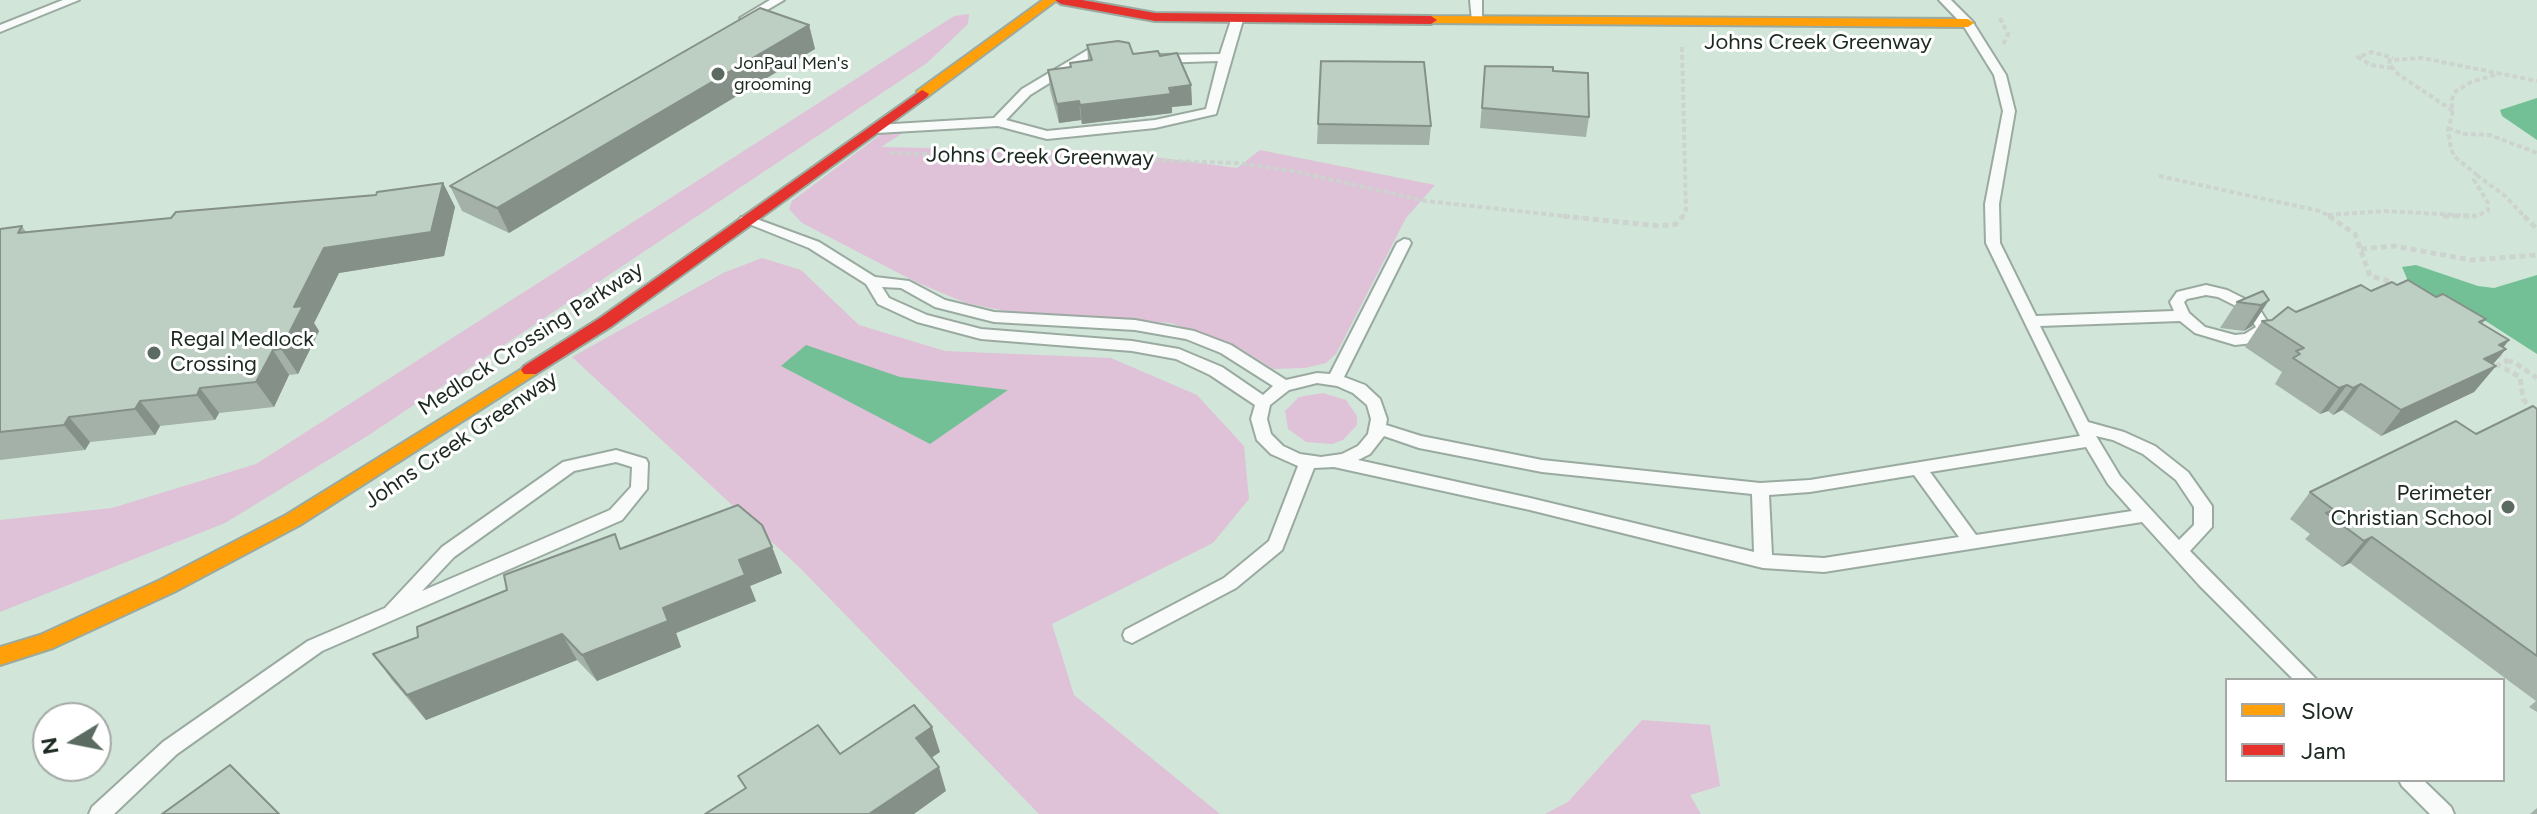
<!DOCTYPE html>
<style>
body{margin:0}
#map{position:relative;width:2537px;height:814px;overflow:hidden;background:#d1e6d9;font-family:Figtree,sans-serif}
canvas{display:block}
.legend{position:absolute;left:2225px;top:678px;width:280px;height:104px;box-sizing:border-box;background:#fff;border:2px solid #a4a9a6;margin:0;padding:10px 14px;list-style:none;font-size:24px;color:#1b2920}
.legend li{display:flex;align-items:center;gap:16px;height:40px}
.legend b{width:40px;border:2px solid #a4a9a6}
.north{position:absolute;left:32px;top:702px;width:80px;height:80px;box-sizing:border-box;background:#fff;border:2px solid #a4a9a6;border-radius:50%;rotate:260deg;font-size:22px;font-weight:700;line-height:32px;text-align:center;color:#1b2920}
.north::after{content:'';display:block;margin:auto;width:28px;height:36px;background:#5b6b61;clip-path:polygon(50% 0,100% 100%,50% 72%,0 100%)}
</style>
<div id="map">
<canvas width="2537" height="814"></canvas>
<ul class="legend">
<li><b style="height:10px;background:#ff9f0a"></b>Slow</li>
<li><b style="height:10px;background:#e5322d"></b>Jam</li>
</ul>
<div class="north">N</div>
</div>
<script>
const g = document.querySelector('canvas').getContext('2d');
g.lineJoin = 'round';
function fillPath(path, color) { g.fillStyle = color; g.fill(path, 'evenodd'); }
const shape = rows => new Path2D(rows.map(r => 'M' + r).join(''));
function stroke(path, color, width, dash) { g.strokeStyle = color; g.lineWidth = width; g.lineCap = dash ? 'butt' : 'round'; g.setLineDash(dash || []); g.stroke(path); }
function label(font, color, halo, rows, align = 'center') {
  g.font = font + ' Figtree,sans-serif'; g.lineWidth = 6; g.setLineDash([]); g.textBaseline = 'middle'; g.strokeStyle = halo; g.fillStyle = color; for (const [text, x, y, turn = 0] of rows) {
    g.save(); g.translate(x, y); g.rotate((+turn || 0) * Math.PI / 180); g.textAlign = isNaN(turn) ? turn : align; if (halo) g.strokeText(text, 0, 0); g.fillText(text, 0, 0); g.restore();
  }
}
const green = shape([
 [969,14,968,24,927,63,369,435,225,523,0,612,0,520,112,508,256,464,954,16],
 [906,131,881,147,1116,152,1237,168,1260,150,1435,185,1406,218,1336,354,1326,363,1305,368,1273,369,1240,348,1171,323,1010,312,966,303,916,282,802,223,789,209,792,201,884,132],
 [762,258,801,270,859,325,945,351,1111,358,1197,395,1244,446,1249,499,1213,543,1052,624,1074,695,1220,814,1039,814,800,568,572,357,723,273],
 [1323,393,1346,400,1357,416,1357,425,1343,440,1332,444,1306,442,1288,429,1285,411,1299,397],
 [1642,720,1710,725,1720,786,1690,795,1701,814,1545,814,1568,802]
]);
const water = shape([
 [2537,98,2537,140,2502,116,2500,110],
 [2416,265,2478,286,2494,288,2537,275,2537,354,2481,318,2411,288,2402,267],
 [806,345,900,377,1008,390,930,444,781,366]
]);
const pathFar1 = shape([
 [2000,18,2008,34,2003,45],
 [2392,68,2371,65,2358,57,2372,52,2393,58],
 [2495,75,2471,82,2456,91,2451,101,2453,111,2398,74,2389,64,2390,60,2422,58,2537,81],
 [2453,111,2448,130,2451,149,2455,157,2478,176],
 [2448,128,2464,134,2490,135,2537,153],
 [890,153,1238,163,1293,171,1426,201,1582,218],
 [2159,176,2320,211,2333,218],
 [2328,215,2385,211,2475,216,2488,211,2488,203,2474,180,2478,176,2505,196,2526,218],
 [1681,218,1686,212,1682,46]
]);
const path = shape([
 [1563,216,1659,226,1676,224,1683,216],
 [2329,216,2355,234,2370,276,2393,282,2394,286],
 [2443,216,2476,216],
 [2524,216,2537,229],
 [2361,249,2394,246,2471,260,2537,255],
 [2496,354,2507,361,2498,365,2520,377,2523,399,2537,415],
 [2507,361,2514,362,2537,378]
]);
const lane = shape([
 [63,0,79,0,0,32,0,25,63,0],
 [770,0,784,0,750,20,740,18,770,0],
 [1470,0,1482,0,1482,23,1472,21,1470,0],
 [1939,0,1951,0,1972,21,2006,75,2015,111,1999,204,2000,243,2036,316,2174,311,2170,302,2177,292,2206,285,2227,290,2257,305,2272,329,2253,343,2235,345,2195,333,2180,321,2040,326,2088,422,2124,432,2155,446,2188,472,2212,506,2212,527,2190,551,2317,680,2294,680,2200,586,2142,522,1824,572,1763,568,1530,510,1334,467,1314,468,1282,550,1236,588,1132,643,1125,640,1123,635,1125,630,1224,578,1269,541,1298,466,1271,454,1257,440,1251,419,1255,405,1210,375,1176,359,1132,351,981,339,917,322,878,304,866,284,809,248,739,220,741,217,751,217,819,242,875,277,909,281,945,300,994,312,1135,320,1194,331,1231,345,1286,380,1317,373,1330,374,1397,243,1404,239,1409,240,1411,243,1344,377,1365,385,1380,399,1387,419,1386,425,1421,436,1542,460,1760,483,1810,480,2080,436,1986,243,1985,204,2003,111,1994,75,1963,25,1939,0],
 [882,287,901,288,935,307,994,322,1135,330,1186,339,1221,353,1273,386,1263,395,1222,367,1179,349,1132,341,981,329,927,315,889,298,882,287],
 [2206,295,2218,297,2246,311,2256,327,2245,334,2235,335,2205,327,2189,313,2184,302,2187,299,2206,295],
 [1317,383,1337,386,1353,393,1367,405,1371,419,1368,434,1358,446,1342,454,1321,457,1300,454,1283,446,1271,434,1267,419,1270,405,1289,390,1317,383],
 [1384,436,1419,448,1542,472,1752,494,1754,552,1530,498,1358,460,1370,454,1384,436],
 [2096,436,2113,440,2143,454,2176,480,2194,507,2194,525,2179,540,2120,476,2096,436],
 [2086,447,2108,484,2132,511,1976,535,1930,472,2086,447],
 [1914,475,1959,537,1824,558,1772,555,1769,495,1810,492,1914,475],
 [1237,17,1243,20,1216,114,1155,128,1047,139,998,126,877,133,871,129,877,125,994,118,1022,89,1096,45,1114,51,1108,55,1098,53,1030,95,1006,120,1047,131,1155,120,1206,109,1218,61,1158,63,1152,59,1158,55,1220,54,1231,20,1237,17],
 [616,450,646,459,648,463,647,489,622,520,322,651,177,754,114,814,89,814,92,807,163,742,308,641,385,608,442,547,563,462,616,450],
 [616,462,632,467,631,487,610,510,422,591,454,557,574,471,616,462],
 [2399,780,2423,780,2451,807,2454,814,2430,814,2402,786,2399,780]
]);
const slow = shape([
 [1043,0,1057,0,927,97,917,97,917,91,1043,0],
 [1431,16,1968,19,1974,23,1968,27,1426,23,1426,17,1431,16],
 [530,364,536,366,539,370,536,374,300,525,174,592,53,648,0,665,0,647,40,635,160,580,286,515,530,364]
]);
const jam = shape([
 [1055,0,1082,0,1155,13,1431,16,1437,20,1431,24,1155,21,1061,4,1055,0],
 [922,90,929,94,927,97,612,326,536,374,524,374,521,370,524,366,600,318,922,90]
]);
const wall = shape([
 [809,25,815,49,509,233,462,211,450,186],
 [1087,45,1133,54,1160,56,1191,85,1192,105,1172,107,1172,113,1082,124,1081,120,1059,123,1050,90,1048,70,1070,68,1070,63,1088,60],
 [1321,61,1431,126,1429,145,1317,144],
 [1485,66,1553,71,1589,117,1586,137,1480,128],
 [443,183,455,207,444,256,339,273,314,323,319,331,298,374,289,375,274,407,219,413,215,420,160,426,155,435,90,442,85,450,0,460,0,229,22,226,26,232,171,218,376,195],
 [2397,285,2436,297,2486,319,2482,324,2509,340,2503,347,2506,349,2493,364,2496,366,2474,392,2381,436,2342,410,2333,415,2328,411,2320,414,2275,384,2282,372,2245,347,2262,321,2272,320,2371,291],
 [2269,300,2252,326,2244,331,2220,328,2237,302],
 [2537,409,2537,712,2529,707,2536,701,2350,563,2342,567,2305,539,2310,534,2290,519,2310,492,2476,434],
 [772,547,782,573,750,586,756,601,676,633,681,647,597,681,577,660,426,720,392,680,373,654,418,637,622,548],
 [2537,808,2537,814,2530,814]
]);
const shadedWall = shape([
 [809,25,815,49,509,233,497,208],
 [1191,85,1192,105,1172,107,1172,113,1082,124,1080,105],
 [1079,101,1081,120,1059,123,1057,104],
 [443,183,455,207,444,256,339,273,314,323,319,331,298,374,281,349,294,307,324,248],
 [2269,300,2252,326,2244,331,2261,305],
 [2509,340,2500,352,2506,349,2488,370,2496,366,2474,392,2381,436,2401,410,2484,359,2499,345],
 [273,350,289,375,274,407,256,382],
 [2361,384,2342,410,2333,415,2353,388],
 [2347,385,2328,411,2320,414,2339,388],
 [200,388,219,413,215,420,197,395],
 [140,401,160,426,155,435,135,409],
 [69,417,90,442,85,450,64,425],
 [2372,537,2350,563,2342,567,2364,541],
 [772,547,782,573,750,586,756,601,676,633,681,647,597,681,582,655,663,608,739,560],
 [562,634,577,660,426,720,407,695],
 [932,727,940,752,924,763,916,738],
 [939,767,946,791,914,814,869,814]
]);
const building = shape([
 [760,8,809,25,497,208,450,186,760,8],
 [1118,41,1129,43,1133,54,1158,51,1160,56,1177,53,1191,85,1169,88,1171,94,1080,105,1079,101,1057,104,1048,70,1071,67,1070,63,1092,60,1087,45,1118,41],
 [1321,61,1424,62,1431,126,1318,124,1321,61],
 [1485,66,1553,67,1553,71,1588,73,1589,117,1482,108,1485,66],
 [443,183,431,232,324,248,294,307,303,306,281,349,273,350,256,382,200,388,197,395,140,401,135,409,69,417,64,425,0,432,0,229,22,226,18,233,171,218,176,212,376,195,377,192,443,183],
 [2408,280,2436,297,2443,294,2486,319,2479,322,2509,340,2499,345,2506,349,2484,359,2496,366,2401,410,2361,384,2353,388,2347,385,2339,388,2293,358,2300,354,2296,351,2304,348,2262,321,2272,320,2288,307,2296,312,2361,285,2371,291,2392,282,2397,285,2408,280],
 [2263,291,2269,300,2261,305,2237,302,2263,291],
 [2533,406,2537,409,2537,656,2372,537,2364,541,2326,513,2334,510,2310,492,2456,421,2476,434,2533,406],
 [738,505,762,525,772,547,739,560,745,575,663,608,668,621,582,655,562,634,407,695,373,654,418,637,417,627,507,590,504,575,615,534,620,549,738,505],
 [914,705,932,727,916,738,939,767,869,814,705,814,746,788,738,776,818,725,840,754,914,705],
 [230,765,279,814,162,814,230,765]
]);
const markers = [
 [718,74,8,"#5b6b61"],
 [154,353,8,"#5b6b61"],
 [2508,507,8,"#5b6b61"]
];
const farPoinames = [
 ["JonPaul Men's",734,64],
 ["grooming",734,85]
];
const streetNames = [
 ["Johns Creek Greenway",1818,43],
 ["Johns Creek Greenway",1040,157,1],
 ["Medlock Crossing Parkway",531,339,-33],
 ["Johns Creek Greenway",461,440,-34]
];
const poiNames = [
 ["Regal Medlock",170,340],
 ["Crossing",170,365],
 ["Perimeter",2492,494,"right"],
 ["Christian School",2492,519,"right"]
];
fillPath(green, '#dfc1d8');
fillPath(water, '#74c096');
stroke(lane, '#9aaaa0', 4);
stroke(slow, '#9aaaa0', 4);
stroke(jam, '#9aaaa0', 4);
stroke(pathFar1, '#cdd3cf', 4, [5, 3]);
stroke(path, '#cdd3cf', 5, [6, 4]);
fillPath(lane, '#f8fbf9');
fillPath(slow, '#ff9f0a');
fillPath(jam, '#e5322d');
fillPath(wall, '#a3b1a8');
fillPath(shadedWall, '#849088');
fillPath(building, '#bdcec3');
stroke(building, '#849088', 2);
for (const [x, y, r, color] of markers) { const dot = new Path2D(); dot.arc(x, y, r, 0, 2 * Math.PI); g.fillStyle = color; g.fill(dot); stroke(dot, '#fff', 3); }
label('18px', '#1b2920', '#fff', farPoinames, 'left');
label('22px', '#1b2920', '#fff', streetNames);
label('22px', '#1b2920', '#fff', poiNames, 'left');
</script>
